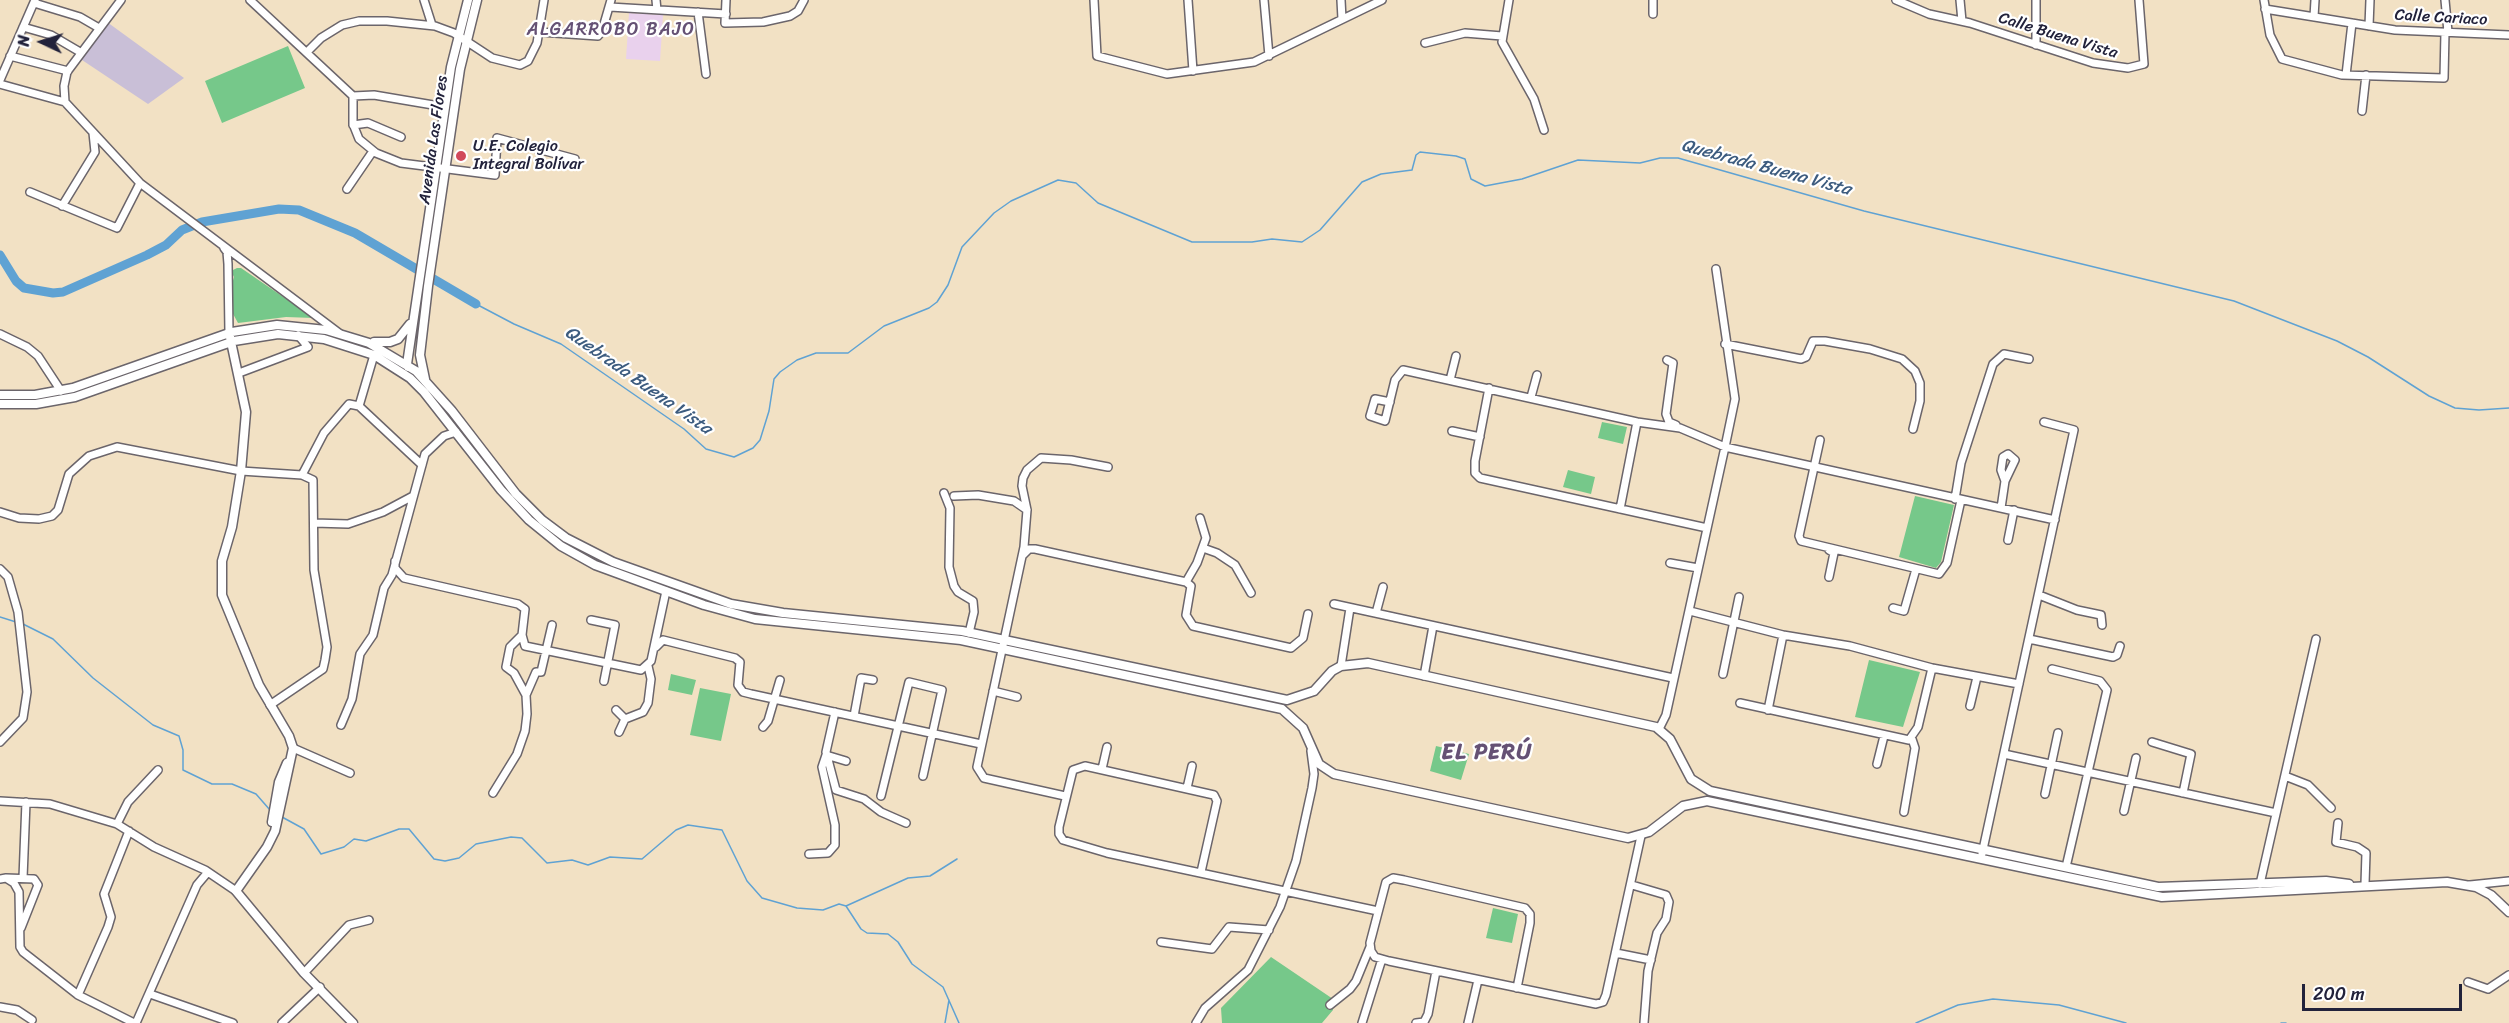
<!DOCTYPE html>
<meta charset="utf-8">
<style>
body{margin:0}
#map{position:relative;width:2509px;height:1023px;overflow:hidden;background:#f2e1c4;font-family:Sriracha,sans-serif}
canvas{display:block}
.north{position:absolute;left:12px;top:12px;width:60px;height:60px;-webkit-text-stroke:4px #fff;paint-order:stroke;rotate:274deg;font-size:16px;font-weight:700;line-height:24px;text-align:center;color:#22223b}
.north::after{content:'';display:block;margin:auto;width:21px;height:27px;background:#22223b;clip-path:polygon(50% 0,100% 100%,50% 72%,0 100%)}
.scale{position:absolute;left:2302px;top:984px;width:160px;height:27px;box-sizing:border-box;border:3px solid #22223b;border-top:0;padding-left:8px;font-size:18px;line-height:21px;white-space:nowrap;color:#22223b;-webkit-text-stroke:4px #fff;paint-order:stroke}
</style>
<div id="map">
<canvas width="2509" height="1023"></canvas>
<div class="north">N</div>
<div class="scale">200 m</div>
</div>
<script>
const g = document.querySelector('canvas').getContext('2d');
g.lineJoin = 'round';
function fillPath(path, color) { g.fillStyle = color; g.fill(path, 'evenodd'); }
const shape = rows => new Path2D(rows.map(r => 'M' + r).join(''));
function stroke(path, color, width, dash) { g.strokeStyle = color; g.lineWidth = width; g.lineCap = dash ? 'butt' : 'round'; g.setLineDash(dash || []); g.stroke(path); }
function label(font, color, halo, rows, align = 'center') {
  g.font = font + ' Sriracha,sans-serif'; g.lineWidth = 4.5; g.setLineDash([]); g.textBaseline = 'middle'; g.strokeStyle = halo; g.fillStyle = color; for (const [text, x, y, turn = 0] of rows) {
    g.save(); g.translate(x, y); g.rotate((+turn || 0) * Math.PI / 180); g.textAlign = isNaN(turn) ? turn : align; if (halo) g.strokeText(text, 0, 0); g.fillText(text, 0, 0); g.restore();
  }
}
const built = shape([
 [629,13,663,15,660,61,626,59]
]);
const industrial = shape([
 [107,22,184,78,148,104,79,58]
]);
const green = shape([
 [288,46,305,88,222,123,205,81],
 [237,268,241,268,314,318,286,317,238,323,232,312,231,287,234,277,231,271],
 [1602,422,1627,427,1623,444,1598,438],
 [1568,470,1595,477,1591,494,1563,487],
 [1915,496,1954,505,1941,562,1936,568,1899,557],
 [1869,660,1920,672,1903,727,1855,717],
 [671,674,696,680,692,695,668,690],
 [700,688,731,694,721,741,690,735],
 [1436,746,1469,754,1461,780,1430,771],
 [1493,908,1518,914,1512,943,1486,938],
 [1271,957,1333,999,1333,1010,1322,1023,1222,1023,1221,1008]
]);
const stream = shape([
 [476,304,514,324,561,344,684,429,706,449,734,457,753,448,760,440,769,411,774,379,780,372,797,360,816,353,848,353,884,326,929,308,937,302,948,285,962,247,994,213,1011,201,1058,180,1076,183,1098,203,1192,242,1252,242,1272,239,1302,242,1320,230,1362,182,1381,174,1412,170,1416,155,1420,152,1456,156,1465,159,1471,179,1485,186,1522,179,1578,160,1640,163,1660,158,1678,158,1864,211,2234,301,2337,341,2368,357,2429,396,2455,408,2479,410,2509,408],
 [0,617,16,622],
 [21,623,53,639,93,678,153,725,179,736,183,750,183,770,212,784,232,784,256,794,270,810],
 [282,817,304,829,321,854,344,847,354,839,366,841,399,829,409,829,434,859,445,861,459,858,476,844,511,837,522,838,547,863,572,860,588,865,610,857,642,859,676,830,688,825,722,830,747,881,762,898,797,908,823,910,839,904,846,906,861,929,867,933,888,934,898,942,912,964,943,987,959,1023],
 [846,906,908,878,930,876,957,859],
 [945,1023,949,1000],
 [1916,1023,1958,1005,1993,999,2059,1005,2126,1023],
 [2281,1023,2286,1023]
]);
const river = shape([
 [0,255,16,281,24,288,53,293,63,292,147,255,166,245,182,230,202,222,279,209,299,210,355,233,476,304]
]);
const minor = shape([
 [121,0,67,72,64,86,65,102,140,183,339,333],
 [250,0,353,96,374,95,445,107],
 [424,0,432,25],
 [656,0,657,10],
 [726,0,725,23,763,22,790,16,798,11,804,0],
 [1094,0,1097,56,1167,74,1254,62,1382,0],
 [1188,0,1193,71],
 [1264,0,1269,56],
 [1341,0,1342,19],
 [1509,0,1502,42,1534,99,1544,130],
 [1896,0,1929,14,1970,23,2093,63,2128,68,2144,64,2139,0],
 [1960,0,1962,21],
 [2036,0,2036,45],
 [2264,0,2270,35,2282,59,2342,75,2444,78,2445,32],
 [2445,0,2448,32],
 [34,3,80,17,99,28],
 [610,7,726,14],
 [2265,9,2395,30,2509,35],
 [698,12,706,74],
 [1653,14,1653,0],
 [2314,17,2315,0],
 [2369,26,2370,0],
 [23,27,51,35,80,52],
 [540,32,598,36,602,31,611,0],
 [1425,43,1465,33,1502,36],
 [307,52,321,38,342,25,359,21,387,21,435,26,454,33,492,58,520,65,528,61,537,43,544,0],
 [10,56,68,71],
 [2346,75,2352,23],
 [0,80,35,0],
 [0,84,65,102],
 [353,96,353,124,359,139,376,153,401,163,495,175,497,138,575,159],
 [2362,111,2366,75],
 [353,125,368,123,401,137],
 [347,189,373,151],
 [30,192,117,228,140,183],
 [62,206,95,152,93,133],
 [224,248,227,252,228,264,229,333],
 [0,334,27,347,38,356,61,391],
 [1725,344,1801,359,1806,357,1813,341,1825,341,1870,349,1902,359,1915,371,1920,383,1920,401,1913,429],
 [1667,360,1673,363,1666,414,1669,422,1676,425],
 [239,373,308,347,298,335],
 [1450,380,1456,356],
 [1489,388,1475,461,1475,473,1480,478,1707,528],
 [1531,397,1537,375],
 [1390,402,1375,399,1370,416,1385,421,1395,380,1403,370,1637,422,1620,509],
 [359,406,422,465],
 [1637,422,1680,428,1725,447,1735,399,1716,269],
 [1452,431,1480,437],
 [1820,440,1799,536,1801,541,1939,574,1947,563,1961,500],
 [302,475,324,433,349,404,359,406,374,355],
 [944,493,950,508,949,567,954,586,958,592,973,601,974,612,969,633],
 [954,496,978,495,1014,501,1027,510],
 [1955,499,1961,463,1993,364,2004,354,2029,359],
 [2001,508,2005,481,2001,470,2003,457,2008,454,2015,460,2005,481],
 [0,512,19,518,39,519,52,516,58,510,69,474,89,456,117,447,241,471,302,475,313,480,314,570,327,647,325,660,323,669,270,705],
 [314,523,348,524,383,512,413,496],
 [2008,540,2014,510],
 [1203,548,1217,553,1235,565,1251,593],
 [1023,555,1029,549,1035,549,1186,582,1191,586,1186,615,1193,626,1291,648,1303,638,1308,614],
 [395,561,395,568,404,578,518,604,525,609,522,635,525,646,641,670,651,661,666,591],
 [1670,563,1698,568],
 [0,569,8,577,18,612,27,692,23,718,0,742],
 [1829,577,1834,553,1829,550],
 [1186,582,1197,563,1206,538,1200,518],
 [2039,595,2077,610,2101,615,2102,625],
 [1334,604,1673,678],
 [1893,608,1904,611,1916,569],
 [1690,611,1783,635,1850,646,1932,668,2019,684],
 [1376,613,1383,587],
 [591,620,615,625,604,681],
 [522,635,510,647,506,667,514,673,526,695],
 [2029,639,2113,657,2117,655,2120,646],
 [656,647,663,640,735,658,740,662,738,685,743,692,751,694,981,744],
 [1341,666,1350,608],
 [2052,669,2100,681,2107,690,2066,867],
 [1723,674,1739,597],
 [1424,676,1433,626],
 [993,691,1017,697],
 [1740,703,1909,740,1918,727,1932,668],
 [1970,706,1977,677],
 [616,710,625,719],
 [1768,710,1783,635],
 [835,712,826,752,836,790,864,799,881,812,906,823],
 [854,716,861,678,873,680],
 [341,725,352,699,360,654,373,635,384,588,392,575,425,454,444,436,456,432],
 [763,727,768,721,780,680],
 [1659,729,1666,715,1725,447,2055,520],
 [619,732,625,719,643,712,648,703,651,679,648,666],
 [2152,742,2191,754,2183,793],
 [293,748,350,773],
 [2004,754,2276,813],
 [1877,764,1884,736],
 [1102,769,1107,747],
 [2285,776,2308,785,2331,808],
 [1187,788,1192,766],
 [493,793,517,754,525,731,527,714,526,695,536,672,541,672,552,625],
 [2045,794,2058,733],
 [881,796,909,682,942,690,923,776],
 [1065,796,984,778,977,767,1024,547,1027,510,1022,486,1023,478,1027,470,1041,458,1071,460,1108,467],
 [0,801,50,804,117,824,154,847,205,870,236,891],
 [2124,811,2136,758],
 [1904,812,1915,748,1912,739],
 [2338,823,2336,842,2357,847,2366,853,2365,884],
 [117,824,128,802,158,770],
 [809,854,828,853,835,845,835,825,822,767,826,755,846,761],
 [1982,854,2074,430,2044,422],
 [1201,872,1217,801,1214,795,1085,766,1073,770,1059,827,1059,834,1063,840,1107,853,1378,911],
 [6,878,34,879,38,885,21,928],
 [23,878,26,802],
 [0,879,6,878,14,883,19,892,20,947,23,952,78,995,134,1023],
 [2260,884,2316,639],
 [1632,885,1666,895,1669,902,1666,919,1657,933,1648,971,1644,1023],
 [2470,885,2509,881],
 [1161,942,1212,949,1229,927,1269,930],
 [1616,953,1651,960],
 [304,973,349,925,369,920],
 [2468,982,2488,989,2509,975],
 [1517,988,1530,923,1530,914,1525,908,1404,880,1393,878,1386,882,1370,943,1371,951,1375,957,1389,961,1596,1004,1603,1002,1606,995,1641,836],
 [150,994,233,1023],
 [78,995,108,927,111,917,104,894,129,831],
 [1330,1005,1350,989,1356,981,1370,947],
 [0,1007,17,1010,32,1020],
 [136,1023,197,885,208,872],
 [282,1023,320,987],
 [1196,1023,1205,1008,1248,970,1280,907,1296,861,1312,788,1314,774,1311,751],
 [1362,1023,1382,959],
 [1416,1023,1424,1022,1428,1014,1436,971],
 [1468,1023,1478,980]
]);
const tertiary = shape([
 [230,337,246,412,241,471,232,527,222,561,222,595,259,685,289,736,293,748,275,831,267,847,236,891,304,973,353,1023],
 [374,342,390,342,398,339,410,324],
 [408,367,407,364,451,67,468,0],
 [425,379,420,355,428,286,460,69,477,0],
 [0,395,35,395,73,388,232,332,277,325,326,330,369,343,416,371,452,411,516,494,542,520,566,538,613,562,731,604,783,613,962,631,1287,700,1314,691,1332,671,1341,666,1368,663,1656,727,1670,739,1691,779,1710,791,2158,887,2326,881,2349,884],
 [0,404,36,404,75,397,234,341,278,334,324,339,374,355,410,378,424,392,501,490,529,520,561,546,595,565,704,605,755,619,961,640,1282,709,1303,728,1319,764,1334,774,1628,838,1649,832,1683,806,1707,801,2162,897,2447,882,2476,887,2491,895,2509,912],
 [272,822,279,782,287,763]
]);
const markers = [
 [461,156,6,"#d1495b"]
];
const streetNames = [
 ["Calle Cariaco",2441,18,3],
 ["Calle Buena Vista",2058,36,17],
 ["Avenida Las Flores",434,140,-82]
];
const poiNames = [
 ["U.E. Colegio",473,147],
 ["Integral Bolívar",473,165]
];
const neighbourhoodNames = [
 ["ALGARROBO BAJO",611,30]
];
const waterNames = [
 ["Quebrada Buena Vista",1766,168,15],
 ["Quebrada Buena Vista",638,381,35]
];
const districtNames = [
 ["EL PERÚ",1487,753]
];
fillPath(built, '#e9d1ed');
fillPath(industrial, '#c9bfd7');
fillPath(green, '#76c88a');
stroke(stream, '#5fa2d3', 1.5);
stroke(river, '#5fa2d3', 9);
stroke(minor, '#6b656b', 10);
stroke(tertiary, '#6b656b', 11);
stroke(minor, '#fff', 7);
stroke(tertiary, '#fff', 8);
for (const [x, y, r, color] of markers) { const dot = new Path2D(); dot.arc(x, y, r, 0, 2 * Math.PI); g.fillStyle = color; g.fill(dot); stroke(dot, '#fff', 2); }
label('16px', '#22223b', '#fff', streetNames);
label('16px', '#22223b', '#fff', poiNames, 'left');
g.letterSpacing = '1.5px';
label('18px', '#655174', '#fff', neighbourhoodNames);
g.letterSpacing = '0px';
label('italic 18px', '#3d5c7f', '#fff', waterNames);
g.letterSpacing = '1.5px';
label('bold 22px', '#655174', '#fff', districtNames);
g.letterSpacing = '0px';
</script>
